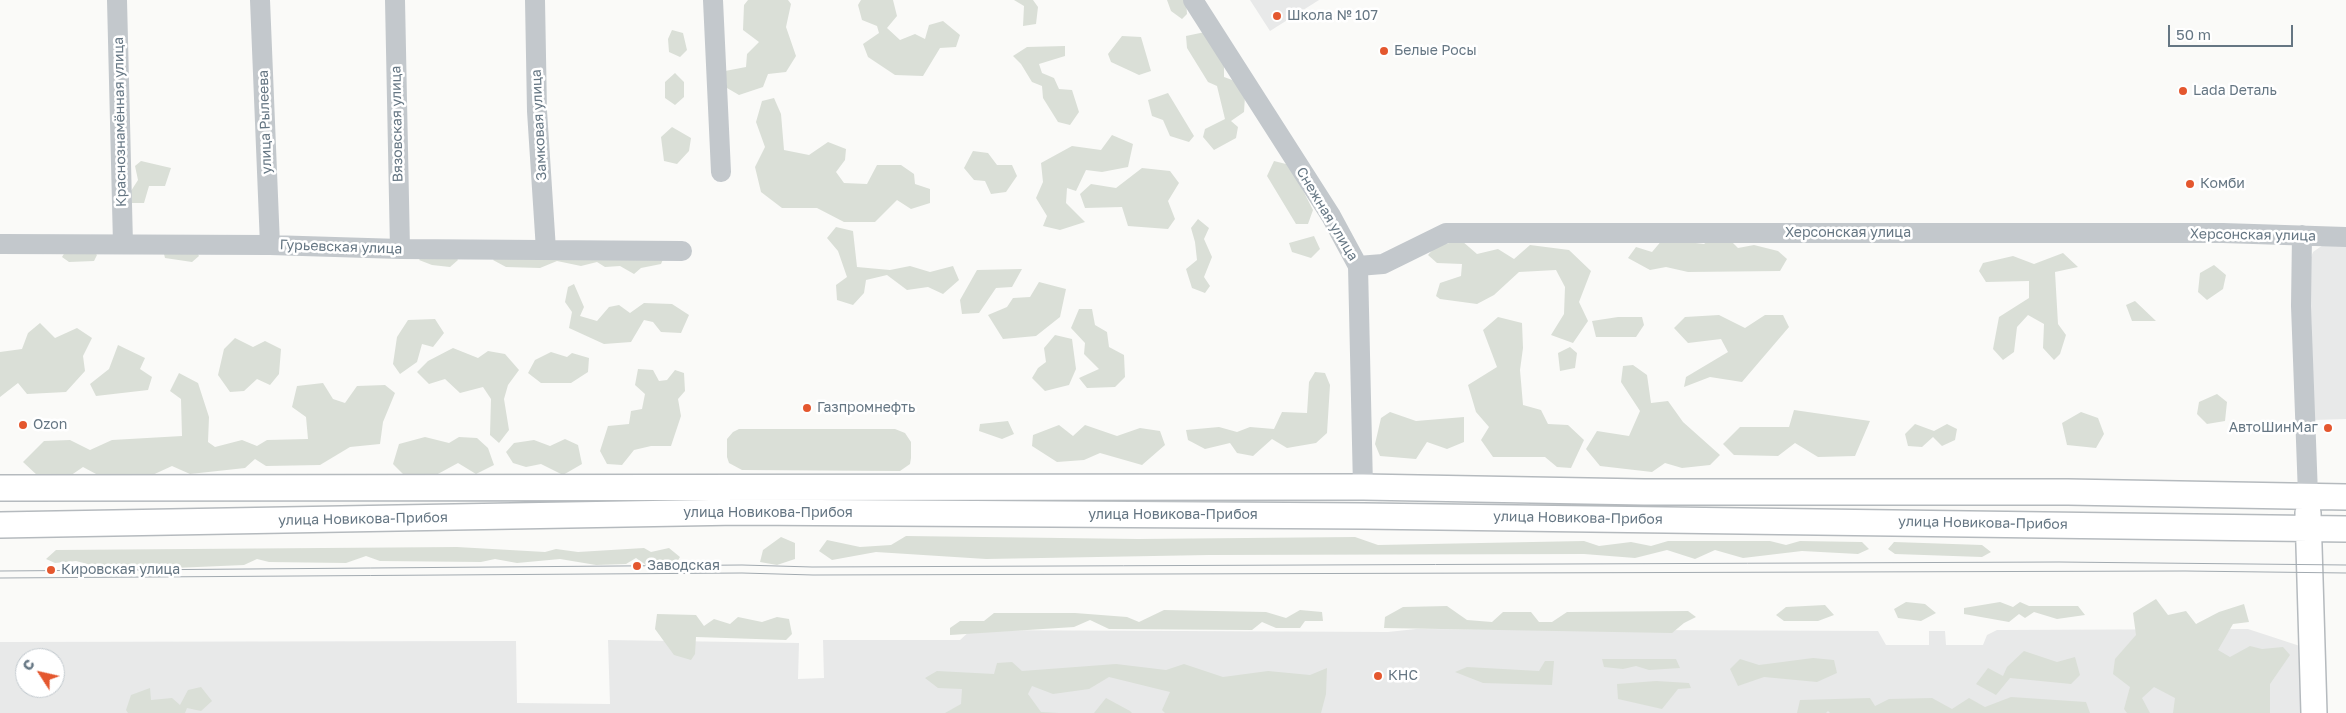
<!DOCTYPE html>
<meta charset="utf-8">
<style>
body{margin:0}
#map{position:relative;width:2346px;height:713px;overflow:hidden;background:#fafaf8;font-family:"Golos Text",sans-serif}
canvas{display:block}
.north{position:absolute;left:15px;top:648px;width:50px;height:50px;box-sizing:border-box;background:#fff;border:1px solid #c1c8cd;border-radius:50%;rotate:305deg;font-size:14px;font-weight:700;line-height:20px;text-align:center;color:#657683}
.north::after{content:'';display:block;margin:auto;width:18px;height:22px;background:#e4572e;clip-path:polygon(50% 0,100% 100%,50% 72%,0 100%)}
.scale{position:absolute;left:2168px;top:25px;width:125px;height:22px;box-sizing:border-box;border:2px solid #657683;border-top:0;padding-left:6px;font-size:15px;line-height:18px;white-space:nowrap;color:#657683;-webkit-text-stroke:4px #fff;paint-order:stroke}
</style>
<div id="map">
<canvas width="2346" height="713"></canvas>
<div class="north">С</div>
<div class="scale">50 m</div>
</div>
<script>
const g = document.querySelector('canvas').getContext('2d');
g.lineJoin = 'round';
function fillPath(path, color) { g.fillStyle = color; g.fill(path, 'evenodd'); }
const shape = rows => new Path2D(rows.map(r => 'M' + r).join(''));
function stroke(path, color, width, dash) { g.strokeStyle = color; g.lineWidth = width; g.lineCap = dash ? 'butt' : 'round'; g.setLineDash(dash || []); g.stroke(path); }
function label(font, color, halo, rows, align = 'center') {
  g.font = font + ' "Golos Text",sans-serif'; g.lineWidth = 5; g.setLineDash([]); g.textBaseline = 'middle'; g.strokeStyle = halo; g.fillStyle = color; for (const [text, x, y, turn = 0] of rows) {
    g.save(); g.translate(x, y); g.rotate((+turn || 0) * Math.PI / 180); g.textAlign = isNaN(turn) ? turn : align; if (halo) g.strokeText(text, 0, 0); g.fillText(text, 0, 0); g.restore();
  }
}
const built = shape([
 [1250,0,1319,0,1270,31],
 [2323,245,2346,246,2346,419,2313,420,2310,260,2313,252],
 [1416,629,1878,631,1886,645,1929,645,1929,631,1945,631,1946,645,1983,645,1987,635,1997,630,2248,629,2306,648,2307,713,0,713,0,642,516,641,517,703,610,704,608,640,799,643,798,679,824,678,823,640,960,640,971,630,1388,632],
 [25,658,55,658,55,688,25,688]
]);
const green = shape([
 [748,0,788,0,791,4,786,27,796,56,786,72,768,74,763,87,739,95,727,88,725,71,746,67,747,54,759,42,743,30,744,5],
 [861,0,893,0,897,16,887,28,900,40,915,34,925,39,929,25,943,21,960,35,956,47,940,48,923,76,895,75,868,57,863,44,879,33,877,26,862,20,858,5],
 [1014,0,1033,0,1038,7,1036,24,1023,26,1024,6],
 [1167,0,1186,0,1187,14,1182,19,1171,11],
 [672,30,683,33,687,50,680,57,669,52,668,39],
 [1205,32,1224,66,1224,77,1235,81,1245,96,1244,112,1231,121,1238,127,1236,138,1214,150,1203,137,1205,129,1225,119,1217,86,1208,82,1187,48,1186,36],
 [1122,36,1141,37,1151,71,1139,75,1111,62,1108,54],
 [1065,46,1065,56,1039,64,1042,73,1054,78,1059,89,1072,90,1079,112,1070,125,1058,122,1043,98,1042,86,1032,82,1021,64,1013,56,1027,47],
 [675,73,684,82,684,97,675,105,665,98,665,82],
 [1168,93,1194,136,1189,142,1170,136,1163,120,1152,116,1148,100],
 [774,98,781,114,784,150,809,155,828,142,846,149,845,160,836,172,844,183,867,184,877,165,901,165,914,174,915,184,930,189,930,203,911,209,897,200,875,222,844,222,817,208,782,208,761,192,755,167,765,147,756,122,762,101],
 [672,127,691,138,689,151,677,164,664,161,661,137],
 [1112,135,1133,144,1128,167,1102,172,1086,170,1076,191,1067,188,1066,203,1085,222,1060,230,1043,226,1047,216,1036,198,1043,182,1041,163,1072,146,1101,150],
 [973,151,988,153,997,165,1012,165,1017,176,1006,192,991,194,985,181,974,180,964,168],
 [141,161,171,168,165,186,149,186,144,203,132,203,131,191,138,180,135,166],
 [1274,161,1290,165,1313,210,1308,224,1296,224,1267,176],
 [1142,168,1170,171,1179,183,1168,201,1175,219,1168,229,1128,226,1122,207,1085,208,1080,194,1091,184,1116,188],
 [1198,219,1209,228,1204,239,1212,257,1204,277,1210,286,1205,293,1192,288,1186,269,1197,260,1195,242,1191,228],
 [836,227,853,231,857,267,890,270,910,266,930,272,953,266,959,280,943,294,928,287,907,290,887,275,866,280,864,293,853,305,837,300,836,285,847,277,838,251,827,238],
 [1314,236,1320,249,1311,258,1292,252,1289,243],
 [1715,236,1727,237,1738,248,1754,245,1778,251,1787,259,1780,271,1688,272,1666,267,1650,270,1628,258,1636,247,1652,252,1663,239,1704,244],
 [1462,241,1477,254,1498,249,1514,259,1530,245,1569,250,1591,271,1579,302,1588,321,1573,343,1551,335,1564,314,1565,287,1556,270,1519,272,1494,295,1477,304,1440,299,1436,296,1440,283,1461,276,1462,264,1437,263,1428,255,1437,245],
 [68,247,91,248,97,255,94,261,69,262,62,257],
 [195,248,199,256,192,262,165,258,163,250],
 [499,251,567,252,664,257,661,264,641,268,634,274,620,266,605,267,597,262,581,266,557,261,540,268,506,267,493,260],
 [425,252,452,252,458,260,450,267,432,265,419,260],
 [2063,253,2078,267,2055,272,2058,324,2066,335,2060,354,2054,360,2043,348,2044,324,2028,315,2017,327,2014,352,2003,360,1993,349,1999,317,2029,298,2029,281,1986,282,1979,271,1983,263,2013,256,2034,264],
 [2214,265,2226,275,2223,289,2207,300,2198,292,2200,273],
 [1022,269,1012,287,996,288,979,313,962,314,960,300,977,270],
 [1039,282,1066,289,1060,317,1036,336,1003,339,988,315,1007,307,1013,298,1030,297],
 [574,284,584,307,580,316,597,321,609,307,619,305,630,313,644,303,672,304,689,315,681,333,661,332,653,322,644,320,631,342,604,344,569,328,572,312,565,302,568,287],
 [2135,301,2156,321,2132,321,2126,305],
 [1079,309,1092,309,1095,325,1107,332,1109,347,1124,355,1125,377,1115,387,1087,388,1079,378,1099,369,1084,354,1085,343,1071,328],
 [1719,315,1745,328,1765,315,1783,315,1789,327,1742,382,1710,377,1684,387,1686,377,1728,352,1721,339,1688,343,1674,328,1685,317],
 [1498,317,1522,323,1523,348,1520,370,1523,405,1541,410,1548,424,1568,425,1584,440,1571,468,1557,467,1545,457,1493,457,1481,440,1489,427,1476,412,1468,385,1497,367,1483,330],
 [1618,317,1642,317,1644,325,1636,337,1596,337,1592,321],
 [435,319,444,333,433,347,422,344,417,362,400,374,393,364,397,337,408,320],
 [40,323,55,338,77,328,92,338,83,356,85,371,66,392,27,394,18,383,0,397,0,352,22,349,28,333],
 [1055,335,1072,339,1076,369,1069,385,1045,391,1032,378,1038,368,1046,362,1044,348],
 [235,338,253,347,265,341,281,349,279,374,270,385,257,379,244,391,230,392,218,375,224,349],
 [118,345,145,358,140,369,152,377,148,390,96,396,90,384,109,369],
 [1570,347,1577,353,1575,368,1560,371,1558,353],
 [453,348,478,358,488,351,505,354,519,370,508,385,504,399,509,430,499,443,490,435,491,399,483,387,460,393,445,379,429,384,417,372,428,361],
 [551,352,567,357,572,353,589,358,588,372,571,383,541,383,528,373,535,360],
 [1633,365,1647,375,1651,403,1668,401,1683,422,1720,455,1710,465,1682,468,1665,463,1652,472,1600,466,1586,449,1597,431,1629,436,1640,411,1621,382,1623,366],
 [638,369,653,370,659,381,667,380,675,370,684,373,685,391,678,399,681,416,671,446,651,446,634,450,622,465,607,464,600,451,608,426,629,424,631,411,642,409,645,394,635,385],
 [1315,372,1325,373,1330,385,1327,433,1316,443,1287,448,1272,439,1253,456,1237,453,1230,443,1205,449,1188,440,1186,430,1219,427,1237,432,1250,427,1274,429,1282,412,1307,413,1309,382],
 [179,373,198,383,209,417,208,442,215,447,242,440,257,446,267,440,308,439,306,417,292,407,297,386,323,383,333,399,345,403,357,386,385,385,395,393,383,422,380,444,350,447,320,465,266,466,255,459,245,468,190,474,172,466,146,478,96,474,83,467,70,476,38,476,23,462,44,441,70,440,90,450,112,440,182,436,181,399,170,391],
 [2217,394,2227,402,2225,421,2207,424,2197,414,2199,402],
 [1794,410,1870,421,1855,456,1818,457,1795,443,1778,456,1734,455,1723,444,1740,427,1789,427],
 [1390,412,1416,421,1464,417,1464,442,1447,449,1427,442,1416,459,1380,456,1375,444,1381,418],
 [2081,412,2098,418,2104,434,2096,448,2067,445,2062,423],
 [1008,421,1014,434,1002,439,979,431,980,424],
 [1915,424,1934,431,1947,424,1957,429,1955,440,1942,446,1933,437,1922,447,1908,446,1905,434],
 [1059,425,1073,436,1085,425,1117,436,1140,428,1160,431,1165,445,1142,465,1100,453,1084,460,1057,462,1032,446,1033,435],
 [739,429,895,429,905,433,911,442,911,458,910,464,900,471,742,470,729,463,727,457,727,439,733,432],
 [425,437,449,443,459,437,477,438,488,448,494,465,476,474,458,463,436,475,403,474,393,464,399,444],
 [565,439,578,445,582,464,563,475,541,464,526,467,513,463,506,452,514,443,534,440,550,446],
 [906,536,1138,539,1355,537,1378,545,1584,541,1599,546,1631,542,1651,546,1668,541,1770,541,1786,545,1800,541,1862,542,1869,549,1858,554,1802,551,1743,558,1715,550,1695,559,1667,550,1635,558,1584,554,1209,555,986,559,876,552,832,560,819,551,827,540,860,547,891,545],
 [781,537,795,543,795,559,777,565,760,562,763,550],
 [1894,542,1982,545,1991,552,1982,557,1895,554,1888,549],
 [457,547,545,552,556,549,578,552,644,548,651,552,669,548,680,557,675,565,646,565,636,558,626,564,596,565,560,559,517,563,495,559,481,562,380,561,366,556,346,563,269,562,257,559,244,565,174,568,152,563,133,570,103,568,76,561,55,563,46,559,56,550],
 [2156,599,2168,615,2186,611,2196,624,2219,612,2244,604,2249,622,2233,624,2218,650,2230,657,2250,646,2262,649,2283,647,2290,655,2270,684,2270,713,2173,713,2175,698,2154,687,2142,698,2150,713,2127,713,2124,709,2130,687,2113,674,2115,659,2136,635,2133,613],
 [1906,602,1925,604,1936,613,1921,621,1898,618,1894,609],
 [2000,602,2013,607,2020,602,2029,606,2078,606,2085,615,2057,619,2034,612,2025,618,2019,614,2009,622,1964,614,1964,608],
 [1825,605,1834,615,1818,621,1784,621,1776,615,1786,607],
 [1447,606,1467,620,1492,622,1503,612,1531,612,1539,622,1552,622,1567,612,1688,611,1696,617,1684,623,1672,633,1384,628,1385,617,1403,607],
 [1164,610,1266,612,1286,618,1300,610,1322,612,1323,621,1305,621,1300,628,1276,628,1262,622,1252,630,1109,629,1090,620,1074,627,950,635,950,628,960,621,984,621,994,613,1075,613,1127,617,1139,622],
 [657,614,696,615,704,626,714,619,730,624,738,617,762,622,777,617,789,619,792,634,786,640,696,637,695,654,691,660,674,655,655,629],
 [2024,651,2057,662,2075,657,2080,675,2071,684,2010,678,1996,695,1976,684,1988,668,2003,676,2007,667],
 [1813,658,1834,660,1837,673,1817,682,1764,677,1738,686,1730,669,1740,659,1759,665],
 [1602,659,1676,659,1680,668,1649,670,1636,666,1623,669,1604,667],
 [1545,661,1554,661,1552,685,1483,683,1455,672,1467,667,1539,671],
 [1012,662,1022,671,1116,664,1166,670,1184,664,1223,677,1268,671,1310,675,1327,668,1326,694,1321,713,1165,713,1162,710,1170,692,1109,677,1089,689,1053,694,1032,686,1028,694,1041,712,1059,713,945,713,961,704,962,689,938,688,925,678,937,671,994,674,997,663],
 [1656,681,1689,683,1691,688,1678,689,1662,709,1618,699,1617,684],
 [201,687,212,701,201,711,187,708,185,713,128,713,126,710,131,695,150,688,151,700,172,698,180,705,188,690],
 [2011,697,2086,702,2090,713,1830,713,1828,711,1826,713,1797,713,1800,700,1870,698,1875,706,1889,699,1932,698,1952,709,1969,698,1985,707],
 [1106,698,1130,711,1132,713,1094,713]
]);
const minor = shape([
 [117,0,123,244],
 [260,0,270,245],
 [395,0,400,249],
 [535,0,537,111,546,250],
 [713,0,721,172],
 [1193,0,1331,216,1358,266,1363,487],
 [2302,235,2301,306,2308,495],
 [0,244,270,245,400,249,682,251],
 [1358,266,1383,264,1446,233,2223,233,2346,237]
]);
const major = shape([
 [0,488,1363,487,1644,492,2068,492,2346,497],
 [2308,513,2314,713],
 [0,525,739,512,1364,516,2346,529]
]);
const tram = shape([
 [0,571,742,565,812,567,2059,562,2346,565],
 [0,578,742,573,813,575,2185,571,2346,573]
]);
const markers = [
 [1277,16,5,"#e4572e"],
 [1384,51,5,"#e4572e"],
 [2183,91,5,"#e4572e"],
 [2190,184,5,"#e4572e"],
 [807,408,5,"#e4572e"],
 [23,425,5,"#e4572e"],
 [2328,428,5,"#e4572e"],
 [637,566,5,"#e4572e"],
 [51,570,5,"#e4572e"],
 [1378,676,5,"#e4572e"]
];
const poiNames = [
 ["Школа № 107",1287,16],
 ["Белые Росы",1394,51],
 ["Lada Dеталь",2193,91],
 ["Комби",2200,184],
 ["Газпромнефть",817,408],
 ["Ozon",33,425],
 ["АвтоШинМаг",2318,428,"right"],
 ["Заводская",647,566],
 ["Кировская улица",61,570],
 ["КНС",1388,676]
];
const streetNames = [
 ["Краснознамённая улица",120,122,-91],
 ["улица Рылеева",265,122,-92],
 ["Вязовская улица",397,124,-91],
 ["Замковая улица",539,125,-93],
 ["Снежная улица",1327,214,59],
 ["Херсонская улица",1848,233],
 ["Херсонская улица",2253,235,1],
 ["Гурьевская улица",341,247,2],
 ["улица Новикова-Прибоя",768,513],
 ["улица Новикова-Прибоя",1173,515],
 ["улица Новикова-Прибоя",1578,518,1],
 ["улица Новикова-Прибоя",363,519,-1],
 ["улица Новикова-Прибоя",1983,523,1]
];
fillPath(built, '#e8e9e9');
fillPath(green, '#dadfd7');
stroke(major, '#b5babe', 28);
stroke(minor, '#c3c8cc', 20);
stroke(major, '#fff', 25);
stroke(tram, '#a2aab0', 1);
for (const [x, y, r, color] of markers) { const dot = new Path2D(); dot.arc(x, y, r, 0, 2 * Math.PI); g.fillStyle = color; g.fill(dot); stroke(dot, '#fff', 2); }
label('14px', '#657683', '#fff', poiNames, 'left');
label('14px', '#657683', '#fff', streetNames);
</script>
